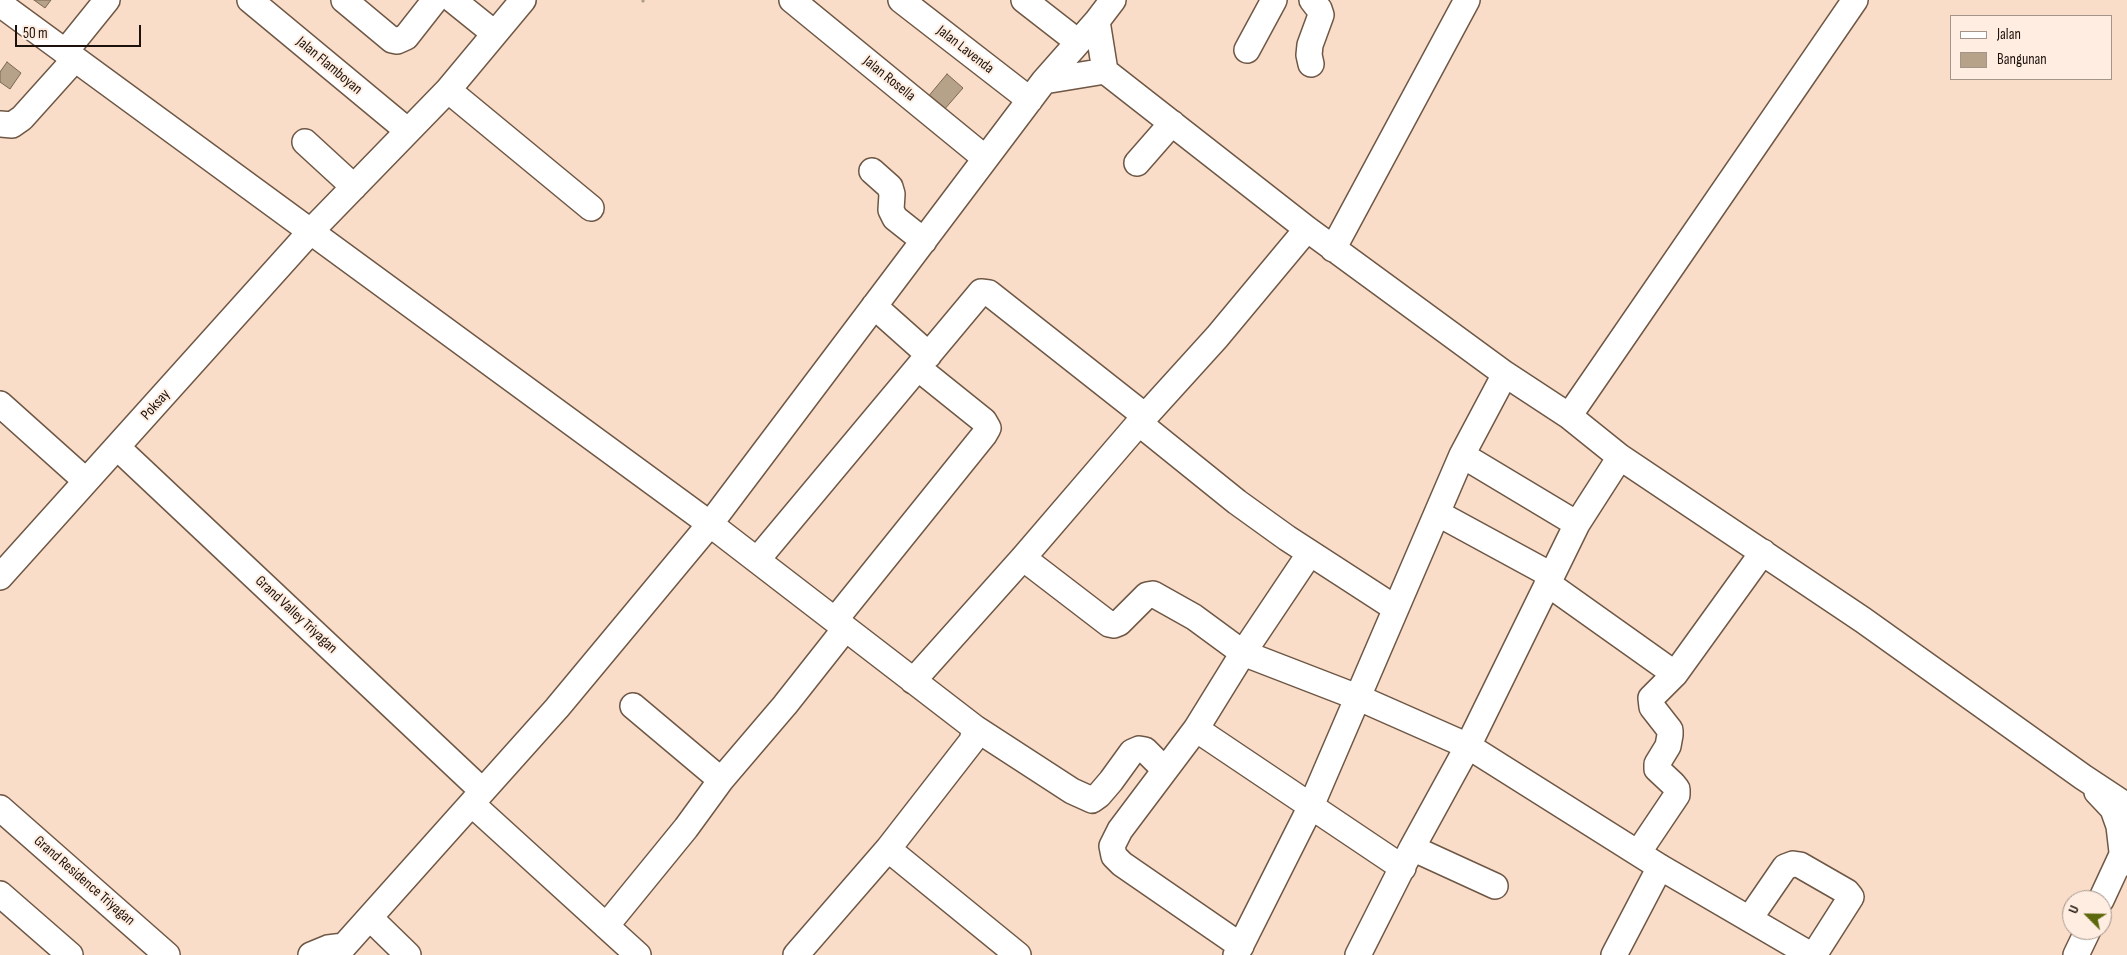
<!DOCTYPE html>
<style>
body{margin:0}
#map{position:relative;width:2127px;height:955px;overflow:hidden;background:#f9ddc9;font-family:"Sofia Sans Condensed",sans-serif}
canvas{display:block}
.legend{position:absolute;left:1950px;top:15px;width:162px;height:65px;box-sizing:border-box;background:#feede0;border:1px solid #a4958b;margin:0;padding:6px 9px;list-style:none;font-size:15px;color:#1c120b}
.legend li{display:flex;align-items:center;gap:10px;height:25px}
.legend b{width:25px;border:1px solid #a4958b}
.north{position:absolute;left:2062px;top:890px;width:50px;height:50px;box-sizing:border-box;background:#feede0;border:1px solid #a4958b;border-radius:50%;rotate:293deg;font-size:14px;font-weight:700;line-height:20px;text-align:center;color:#1c120b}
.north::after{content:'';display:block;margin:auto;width:18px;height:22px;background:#5d680d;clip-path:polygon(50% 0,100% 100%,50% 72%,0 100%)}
.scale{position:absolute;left:15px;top:25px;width:126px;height:22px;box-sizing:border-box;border:2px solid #1c120b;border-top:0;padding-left:6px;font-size:15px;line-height:18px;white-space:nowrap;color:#1c120b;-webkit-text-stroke:4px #feede0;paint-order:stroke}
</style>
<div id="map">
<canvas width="2127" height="955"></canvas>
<ul class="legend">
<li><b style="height:6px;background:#fff"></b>Jalan</li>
<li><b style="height:14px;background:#b6a189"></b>Bangunan</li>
</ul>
<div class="north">U</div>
<div class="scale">50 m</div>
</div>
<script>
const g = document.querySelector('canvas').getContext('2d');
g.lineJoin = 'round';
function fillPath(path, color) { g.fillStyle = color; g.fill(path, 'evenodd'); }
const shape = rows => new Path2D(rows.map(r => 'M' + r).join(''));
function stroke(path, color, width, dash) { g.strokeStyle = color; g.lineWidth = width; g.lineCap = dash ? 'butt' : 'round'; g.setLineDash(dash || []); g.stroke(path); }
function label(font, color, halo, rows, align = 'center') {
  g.font = font + ' "Sofia Sans Condensed",sans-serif'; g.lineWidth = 4; g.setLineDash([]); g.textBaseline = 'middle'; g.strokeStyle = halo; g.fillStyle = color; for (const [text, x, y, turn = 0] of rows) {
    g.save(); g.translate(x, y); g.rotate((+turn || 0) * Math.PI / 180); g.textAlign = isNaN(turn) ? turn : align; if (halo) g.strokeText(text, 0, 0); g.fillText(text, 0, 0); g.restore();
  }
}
const building = shape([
 [34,0,51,0,45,8,34,0],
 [7,62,21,73,10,89,0,82,0,72,7,62],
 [947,74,963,88,943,111,927,98,947,74]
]);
const path = shape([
 [642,0,644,2]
]);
const minor = shape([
 [250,0,408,131],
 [344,0,392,40,397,41,406,37,435,0],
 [453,0,494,33],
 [792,0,985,158],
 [901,0,1030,100],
 [1024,0,1078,42],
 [0,4,710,524,1044,81,1097,21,1113,0],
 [1097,21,1105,71,1307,229,1505,374,1569,416,1620,457,1863,620,2083,777,2127,806],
 [1247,50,1274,0],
 [65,52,107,0],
 [1311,64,1309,55,1310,45,1321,15,1319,9,1312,0],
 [1044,81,1105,71],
 [448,90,591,208],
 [0,124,12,125,22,118,75,59],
 [305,142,354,187],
 [1137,163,1172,123],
 [872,171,890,187,892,194,891,210,895,218,924,241],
 [1333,249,1467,0],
 [874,306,929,355],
 [0,404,86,481],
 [1569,416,1855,0],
 [1139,423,1237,502,1287,538,1395,608],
 [118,448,474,783],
 [1462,455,1577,524],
 [1437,513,1551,575],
 [1023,558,1109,624,1114,625,1119,623,1147,595,1153,594,1194,617,1243,653,1357,697,1468,746,1660,867,1811,955],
 [757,560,981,292,989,293,1145,416],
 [0,577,311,231,448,90,523,0],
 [1547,583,1675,674],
 [835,620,984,435,988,428,984,421,918,368],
 [913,681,1023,558,1139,423,1217,337,1307,229],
 [633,706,721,780],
 [975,728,1072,791,1092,800,1099,795,1111,781,1132,752,1139,749,1145,750,1164,769],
 [1196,729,1403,868],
 [2097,792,2113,809,2119,826,2122,852,2127,863],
 [472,804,638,955],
 [0,808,167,955],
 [1412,848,1495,886],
 [888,849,1018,955],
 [1638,853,1677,795,1677,789,1673,784,1657,769,1657,764,1668,746,1670,735,1670,730,1652,707,1651,698,1675,674,1763,552],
 [0,894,70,955],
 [2101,900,2127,844],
 [370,918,408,955],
 [1750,918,1785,867,1793,864,1800,865,1847,892,1851,897,1814,955],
 [606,926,686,828,721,780,785,705,845,629],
 [1241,946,1122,864,1114,856,1112,846,1120,830,1196,729,1243,653,1310,553],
 [311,955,328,948,344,946],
 [336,955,557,708,710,524,975,728,972,741,888,849,796,955],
 [1236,955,1311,806,1462,455,1505,374],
 [1358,955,1412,848,1468,746,1577,524,1620,457],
 [1614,955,1660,867],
 [2076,955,2088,930]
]);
const streetNames = [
 ["Jalan Lavenda",965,50,38],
 ["Jalan Flamboyan",329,66,40],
 ["Jalan Rosella",889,79,39],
 ["Poksay",156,405,-48],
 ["Grand Valley Triyagan",296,615,43],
 ["Grand Residence Triyagan",84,881,41]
];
fillPath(building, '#b6a189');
stroke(building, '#7b6852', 1);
stroke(minor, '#6e5745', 28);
stroke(path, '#b39d8d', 3, [4, 4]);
stroke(minor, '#fff', 25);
label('15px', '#1c120b', '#feede0', streetNames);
</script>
